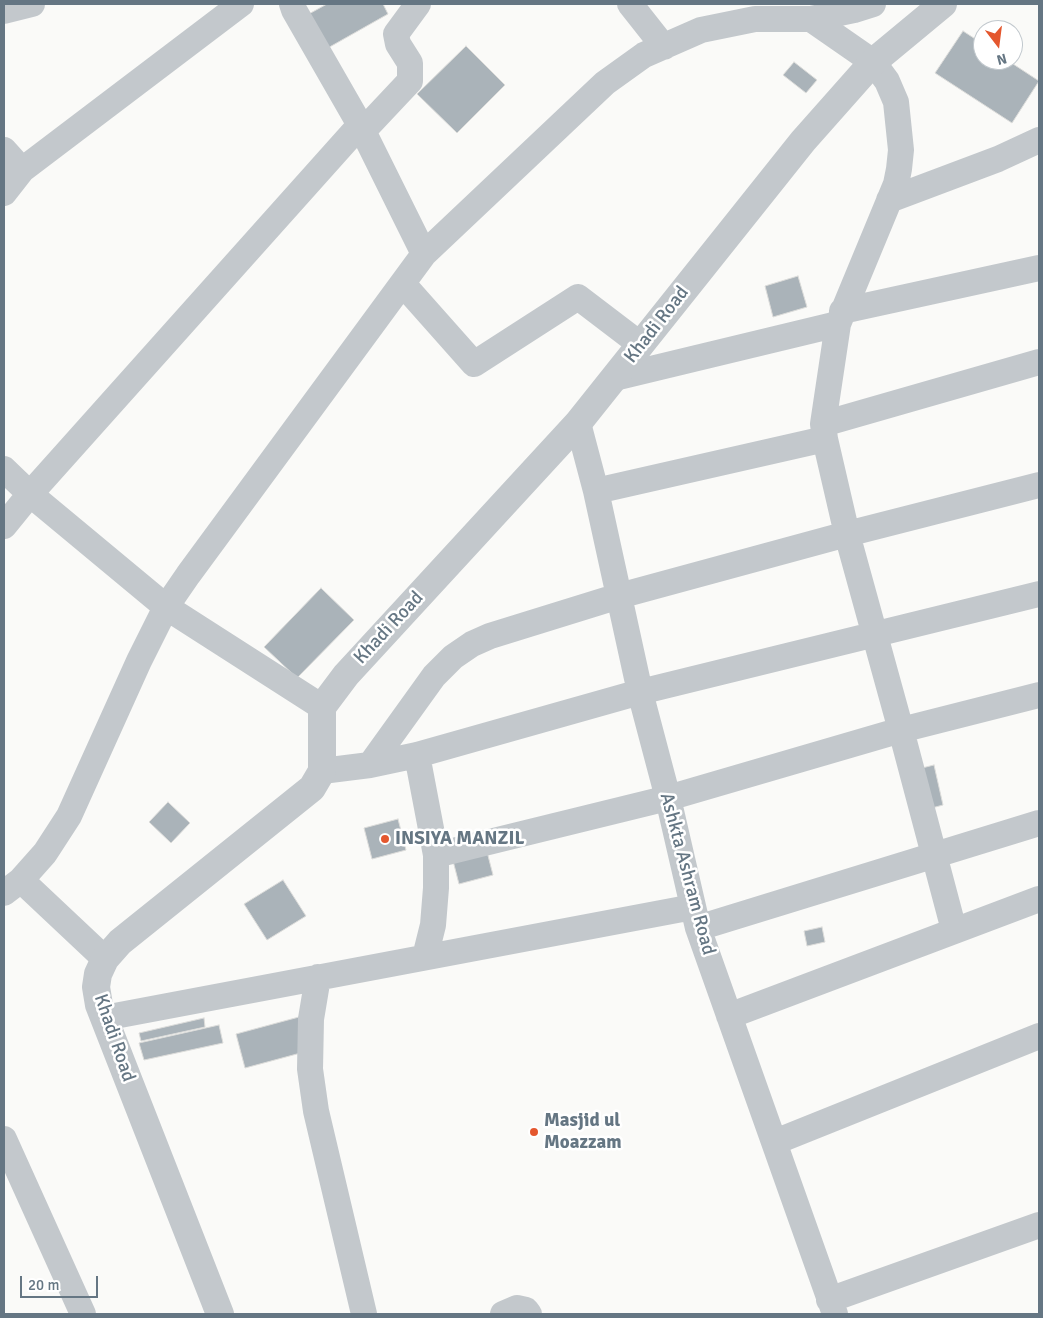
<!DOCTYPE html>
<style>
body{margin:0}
#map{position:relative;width:1043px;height:1318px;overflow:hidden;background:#fafaf8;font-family:Signika,sans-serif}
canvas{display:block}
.frame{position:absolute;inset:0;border:5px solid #657683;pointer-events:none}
.north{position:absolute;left:973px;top:20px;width:50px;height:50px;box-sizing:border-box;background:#fff;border:1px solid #c1c8cd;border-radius:50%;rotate:165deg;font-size:14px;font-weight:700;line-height:20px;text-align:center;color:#657683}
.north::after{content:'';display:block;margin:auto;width:18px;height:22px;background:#e4572e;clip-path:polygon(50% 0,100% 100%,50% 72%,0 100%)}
.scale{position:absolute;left:20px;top:1276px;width:78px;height:22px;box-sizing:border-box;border:2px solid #657683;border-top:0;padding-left:6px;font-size:15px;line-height:18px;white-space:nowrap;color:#657683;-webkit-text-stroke:4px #fff;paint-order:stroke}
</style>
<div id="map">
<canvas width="1043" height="1318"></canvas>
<div class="frame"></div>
<div class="north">N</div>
<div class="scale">20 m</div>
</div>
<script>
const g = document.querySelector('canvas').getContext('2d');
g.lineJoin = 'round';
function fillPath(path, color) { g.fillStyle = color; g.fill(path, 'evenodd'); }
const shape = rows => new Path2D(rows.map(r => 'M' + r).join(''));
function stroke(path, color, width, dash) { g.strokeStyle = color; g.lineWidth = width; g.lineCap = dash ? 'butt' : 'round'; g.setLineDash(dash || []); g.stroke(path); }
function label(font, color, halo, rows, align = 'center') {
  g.font = font + ' Signika,sans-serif'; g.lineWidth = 5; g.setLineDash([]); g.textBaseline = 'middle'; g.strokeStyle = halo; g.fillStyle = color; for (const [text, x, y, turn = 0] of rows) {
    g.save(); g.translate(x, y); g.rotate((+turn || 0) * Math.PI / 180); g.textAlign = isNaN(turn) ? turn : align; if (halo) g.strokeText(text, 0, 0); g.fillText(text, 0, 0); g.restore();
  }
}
const building = shape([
 [327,4,383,4,388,14,326,49,307,15,327,4],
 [963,31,983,44,983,60,1007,60,1039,81,1012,123,935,73,963,31],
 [466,46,505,85,457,133,417,94,466,46],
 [794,62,817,80,806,93,783,75,794,62],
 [798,276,807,307,773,317,765,286,798,276],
 [321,588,354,620,297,678,264,647,321,588],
 [934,765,943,805,928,809,918,769,934,765],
 [168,802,190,823,171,843,149,822,168,802],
 [398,819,406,850,372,859,364,828,398,819],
 [485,844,493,875,459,884,451,853,485,844],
 [283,880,306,916,267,940,244,904,283,880],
 [822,927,825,942,807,946,804,931,822,927],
 [299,1017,308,1051,245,1068,236,1034,299,1017],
 [204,1018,205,1027,141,1041,139,1033,204,1018],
 [219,1025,223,1043,144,1060,139,1043,219,1025]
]);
const minor = shape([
 [292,4,294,10,360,125,424,254,605,83,644,55,701,30,755,19,811,19,854,10,873,4],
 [630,4,664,47],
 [4,11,32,4],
 [811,19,873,62,887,81,896,102,901,150,899,169,896,184,838,324,823,424,825,439,847,534,901,730,954,930],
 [363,131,410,81,410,63,398,44,396,34,418,4],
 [4,150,22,170],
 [4,193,22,170,241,4],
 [889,200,998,159,1039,140],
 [403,284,474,364,578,297,641,345],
 [842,311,1039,268],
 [614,378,838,324],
 [578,423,596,491,640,692,668,798,698,928,835,1314],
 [823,424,1039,362],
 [4,469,30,494,166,607,322,707],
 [596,491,825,439],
 [4,526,30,494,360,125],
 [417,755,436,855,436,888,433,925,425,957],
 [370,765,434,676,453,657,472,644,490,636,619,596,847,534,1039,485],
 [322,771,370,765,417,755,640,692,1039,594],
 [436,855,668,798,901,730,1039,695],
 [21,880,105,959],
 [4,893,21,880,45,853,69,816,139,661,166,607,188,575,424,254],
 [698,928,1039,823],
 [318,977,311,1019,310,1069,316,1111,364,1314],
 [729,1016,1039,899],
 [104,1018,693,907],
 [4,1139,83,1314],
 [775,1142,1039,1036],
 [829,1300,1039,1225],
 [503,1314,517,1308,526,1310,529,1314]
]);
const tertiary = shape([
 [220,1314,99,1005,96,987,98,974,105,959,120,942,312,788,322,771,322,707,346,675,578,423,803,141,873,62,943,4]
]);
const markers = [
 [385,839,5,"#e4572e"],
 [534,1132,5,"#e4572e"]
];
const streetNames = [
 ["Khadi Road",657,325,-52],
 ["Khadi Road",389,628,-47],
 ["Ashkta Ashram Road",687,874,75],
 ["Khadi Road",114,1038,71]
];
const poiNames = [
 ["INSIYA MANZIL",395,839],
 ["Masjid ul",544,1121],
 ["Moazzam",544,1143]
];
fillPath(building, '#aab3b9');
stroke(building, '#dcdcda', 1);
stroke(minor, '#c3c8cc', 26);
stroke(tertiary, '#c3c8cc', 28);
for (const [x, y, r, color] of markers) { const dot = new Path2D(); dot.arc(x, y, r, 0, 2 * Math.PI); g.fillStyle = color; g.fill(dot); stroke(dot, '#fff', 2); }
label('19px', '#657683', '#fff', streetNames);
label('bold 19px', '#657683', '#fff', poiNames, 'left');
</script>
